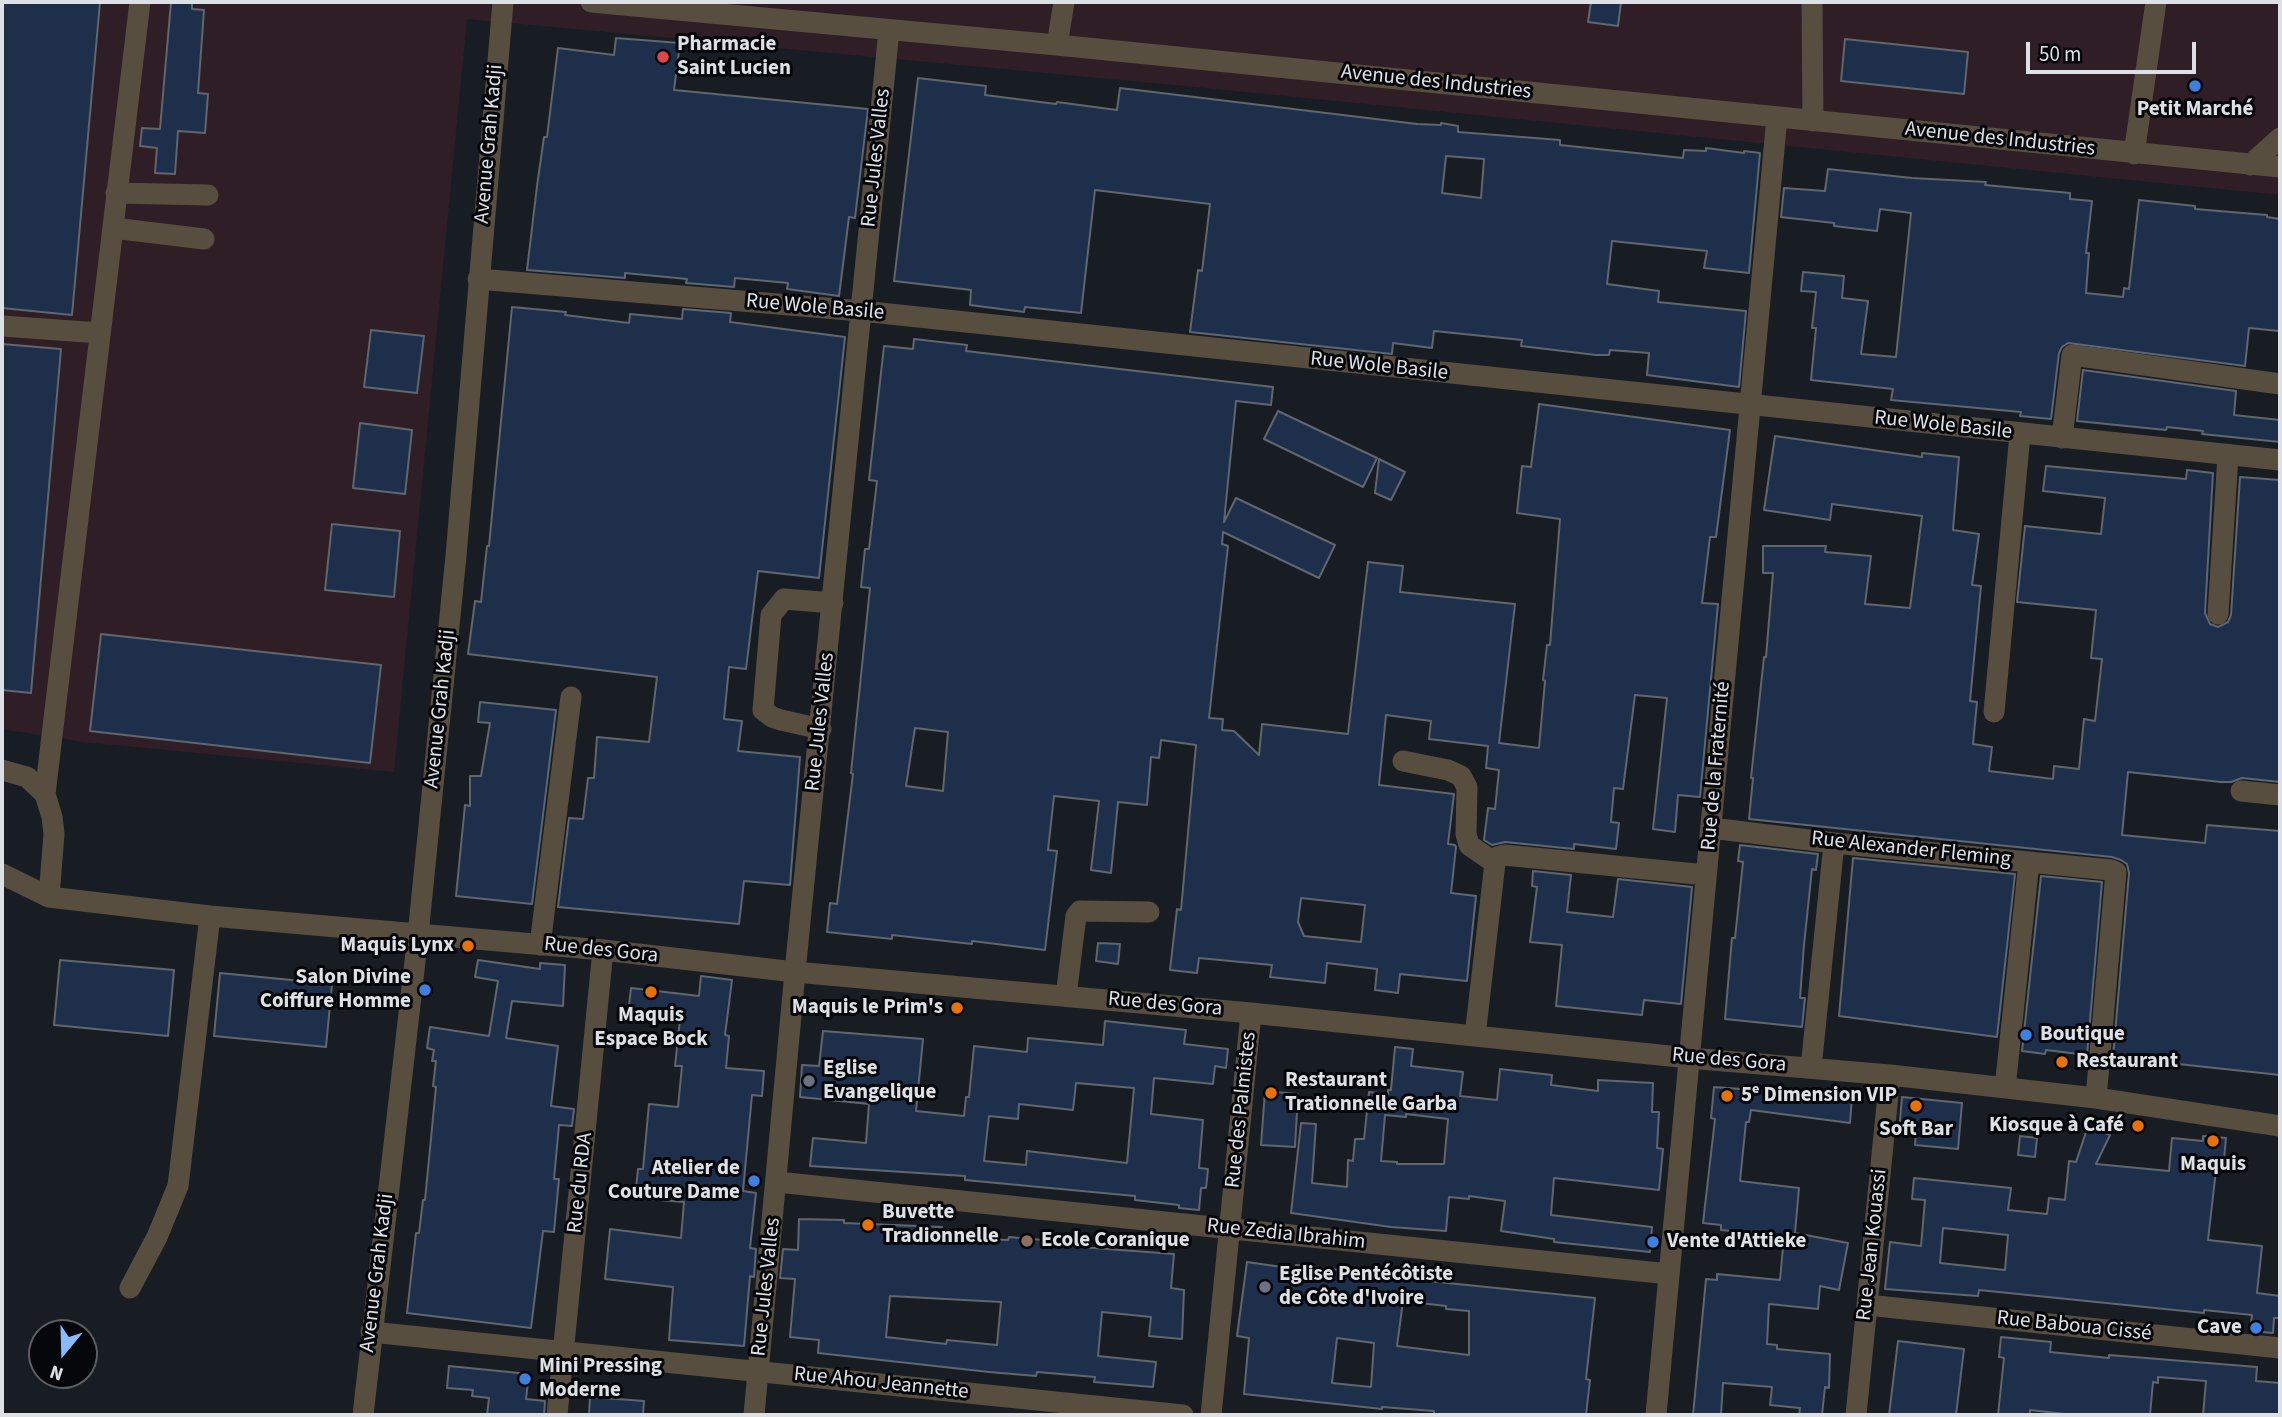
<!DOCTYPE html>
<meta charset="utf-8">
<style>
body{margin:0}
#map{position:relative;width:2282px;height:1417px;overflow:hidden;background:#181d24;font-family:"Source Sans 3",sans-serif}
canvas{display:block}
.frame{position:absolute;inset:0;border:4px solid #dde0e5;pointer-events:none}
.north{position:absolute;left:28px;top:1319px;width:70px;height:70px;box-sizing:border-box;background:#06070a;border:2px solid #5c5e62;border-radius:50%;rotate:199deg;font-size:19px;font-weight:700;line-height:28px;text-align:center;color:#dde0e5}
.north::after{content:'';display:block;margin:auto;width:24px;height:32px;background:#88bafc;clip-path:polygon(50% 0,100% 100%,50% 72%,0 100%)}
.scale{position:absolute;left:2026px;top:42px;width:170px;height:32px;box-sizing:border-box;border:4px solid #dde0e5;border-top:0;padding-left:9px;font-size:21px;line-height:24px;white-space:nowrap;color:#dde0e5;-webkit-text-stroke:5px #06070a;paint-order:stroke}
</style>
<div id="map">
<canvas width="2282" height="1417"></canvas>
<div class="frame"></div>
<div class="north">N</div>
<div class="scale">50 m</div>
</div>
<script>
const g = document.querySelector('canvas').getContext('2d');
g.lineJoin = 'round';
function fillPath(path, color) { g.fillStyle = color; g.fill(path, 'evenodd'); }
const shape = rows => new Path2D(rows.map(r => 'M' + r).join(''));
function stroke(path, color, width, dash) { g.strokeStyle = color; g.lineWidth = width; g.lineCap = dash ? 'butt' : 'round'; g.setLineDash(dash || []); g.stroke(path); }
function label(font, color, halo, rows, align = 'center') {
  g.font = font + ' "Source Sans 3",sans-serif'; g.lineWidth = 6; g.setLineDash([]); g.textBaseline = 'middle'; g.strokeStyle = halo; g.fillStyle = color; for (const [text, x, y, turn = 0] of rows) {
    g.save(); g.translate(x, y); g.rotate((+turn || 0) * Math.PI / 180); g.textAlign = isNaN(turn) ? turn : align; if (halo) g.strokeText(text, 0, 0); g.fillText(text, 0, 0); g.restore();
  }
}
const industrial = shape([
 [2,2,2280,2,2280,195,1206,88,467,19,394,772,83,742,2,729]
]);
const building = shape([
 [2,2,100,2,72,315,2,308,2,2],
 [171,2,192,2,192,9,204,10,198,93,208,94,205,133,178,131,175,174,155,173,157,148,140,146,142,128,160,129,171,2],
 [1591,2,1621,2,1618,26,1588,22,1591,2],
 [616,38,680,43,674,90,868,109,855,218,849,217,839,296,787,289,788,283,735,278,734,287,686,283,687,279,625,273,625,278,527,270,537,186,544,137,547,137,558,48,614,55,616,38],
 [1845,39,1968,52,1964,94,1841,81,1845,39],
 [918,78,986,86,985,95,1056,104,1057,102,1117,110,1120,88,1417,124,1441,125,1441,123,1458,126,1458,132,1560,140,1560,145,1683,158,1684,150,1706,151,1706,148,1744,153,1744,151,1760,153,1749,273,1704,268,1707,251,1612,241,1607,284,1659,291,1658,302,1746,311,1739,387,1647,375,1649,353,1610,350,1609,355,1596,355,1521,346,1522,340,1434,331,1432,348,1393,343,1392,354,1190,332,1198,270,1202,271,1210,204,1095,190,1081,313,1025,307,1024,312,970,305,971,290,894,281,918,78],
 [1446,156,1484,159,1481,198,1442,193,1446,156],
 [1828,169,1912,178,1986,182,1985,185,2070,193,2070,199,2092,201,2086,253,2089,253,2086,293,2123,297,2124,288,2129,289,2139,200,2195,206,2195,209,2267,215,2267,217,2280,219,2279,331,2249,328,2245,366,2068,343,2062,347,2059,353,2051,419,2020,416,2021,412,1891,400,1893,389,1811,380,1816,328,1812,328,1816,292,1801,291,1803,272,1844,276,1842,298,1868,301,1861,354,1896,357,1911,213,1880,209,1877,231,1834,226,1834,223,1781,217,1784,188,1825,191,1828,169],
 [512,307,566,312,565,315,629,323,630,314,682,319,683,309,731,313,730,322,845,337,819,578,758,571,746,669,729,667,724,719,742,721,738,751,800,757,790,885,744,881,739,924,558,907,569,818,583,819,588,778,594,778,597,737,649,742,657,677,468,654,475,601,481,602,487,546,489,546,512,307],
 [371,330,424,336,417,393,364,387,371,330],
 [914,339,967,345,966,351,1273,387,1271,405,1236,401,1224,522,1236,498,1335,545,1319,578,1223,532,1222,544,1228,546,1209,718,1223,719,1222,730,1234,731,1259,755,1262,724,1348,734,1368,562,1403,566,1400,592,1515,604,1499,743,1539,748,1545,681,1543,680,1547,645,1550,645,1560,519,1517,513,1522,466,1531,467,1539,404,1730,430,1716,537,1710,537,1702,603,1718,604,1700,797,1678,795,1675,832,1653,829,1667,698,1635,695,1623,789,1614,788,1611,822,1619,823,1616,849,1574,844,1574,849,1505,842,1492,845,1484,840,1488,808,1495,809,1499,770,1486,768,1488,746,1429,739,1431,721,1386,715,1379,785,1454,794,1448,844,1455,845,1456,847,1451,893,1476,896,1467,981,1400,974,1398,993,1375,990,1377,969,1327,963,1325,983,1270,977,1272,965,1199,958,1197,973,1170,970,1177,909,1181,910,1196,745,1161,740,1159,758,1151,757,1147,805,1118,802,1111,873,1091,870,1099,801,1054,796,1048,850,1057,851,1045,950,972,941,972,944,892,935,892,939,827,932,830,903,837,904,853,774,851,773,870,588,861,587,865,549,869,549,877,481,869,480,884,346,913,349,914,339],
 [915,728,948,732,943,791,906,786,915,728],
 [1301,898,1365,905,1361,942,1304,936,1298,922,1301,898],
 [2,344,61,349,31,693,2,690,2,344],
 [2083,370,2236,391,2234,415,2280,420,2280,442,2202,434,2203,431,2167,427,2166,430,2077,421,2083,370],
 [1278,411,1377,458,1363,487,1264,439,1278,411],
 [360,423,412,430,405,494,353,488,360,423],
 [1775,436,1922,457,1922,453,1959,457,1953,530,1979,534,1972,585,1981,586,1970,701,1977,702,1973,744,1992,747,1989,771,2053,779,2054,766,2079,769,2084,719,2095,721,2102,659,2091,658,2096,610,2017,602,2025,526,2101,534,2105,498,2043,491,2046,466,2186,479,2187,470,2213,473,2205,613,2210,624,2218,627,2228,622,2231,615,2240,477,2280,480,2280,782,2242,778,2231,782,2221,782,2128,772,2122,835,2205,843,2207,825,2280,831,2280,1075,2113,1057,2129,873,2127,864,2121,860,2112,857,1749,819,1753,778,1751,778,1764,657,1766,657,1773,573,1763,573,1763,546,1826,546,1825,552,1871,556,1865,604,1910,608,1922,516,1832,504,1830,520,1764,510,1775,436],
 [1379,459,1405,472,1391,500,1375,493,1379,459],
 [332,524,400,531,394,597,325,590,332,524],
 [101,634,381,665,370,763,90,731,101,634],
 [480,702,556,710,532,904,456,896,465,805,470,806,470,776,481,776,490,723,478,722,480,702],
 [1740,845,1818,854,1816,870,1812,869,1804,945,1800,998,1805,998,1802,1027,1725,1019,1732,938,1735,938,1743,862,1738,861,1740,845],
 [1853,858,2015,874,1997,1037,1839,1016,1853,858],
 [1533,871,1571,875,1567,912,1613,917,1618,879,1692,887,1681,1004,1644,1000,1642,1015,1556,1006,1562,945,1530,942,1537,887,1532,886,1533,871],
 [2041,876,2102,882,2087,1055,2046,1050,2045,1054,2022,1051,2041,876],
 [1098,943,1120,944,1118,964,1096,961,1098,943],
 [60,960,174,970,168,1036,54,1025,60,960],
 [478,960,540,969,540,963,565,965,563,1006,512,1001,506,1038,558,1046,551,1106,574,1109,572,1126,559,1125,554,1179,559,1179,554,1232,543,1231,531,1328,407,1313,416,1233,419,1233,423,1200,425,1200,436,1087,433,1086,436,1061,432,1061,434,1050,427,1048,430,1027,489,1036,498,981,475,977,478,960],
 [220,973,332,984,326,1047,214,1036,220,973],
 [701,976,732,980,725,1035,729,1036,726,1068,764,1071,762,1096,752,1095,743,1191,756,1193,750,1248,756,1249,754,1277,750,1276,744,1346,669,1340,673,1287,605,1279,610,1229,681,1238,684,1202,635,1198,638,1169,643,1169,649,1104,678,1107,682,1066,675,1066,680,1019,628,1014,631,988,699,996,701,976],
 [1105,1021,1186,1030,1184,1044,1228,1049,1226,1068,1215,1066,1213,1084,1154,1078,1151,1114,1203,1120,1199,1168,1208,1169,1206,1188,1201,1188,1199,1210,1179,1208,1179,1205,1135,1200,1135,1196,965,1180,965,1176,810,1166,813,1138,866,1143,869,1104,800,1097,802,1065,819,1066,823,1031,923,1039,916,1111,964,1116,966,1097,969,1097,974,1046,1027,1052,1028,1038,1103,1045,1105,1021],
 [1076,1083,1134,1088,1127,1163,1027,1151,1026,1165,984,1161,989,1116,1018,1119,1019,1104,1073,1110,1076,1083],
 [1395,1047,1413,1049,1411,1066,1463,1072,1460,1096,1497,1100,1500,1069,1552,1075,1551,1085,1598,1091,1598,1080,1653,1083,1652,1112,1659,1112,1657,1148,1663,1149,1659,1190,1554,1178,1551,1215,1652,1227,1650,1252,1554,1242,1554,1239,1501,1231,1505,1201,1469,1196,1469,1199,1449,1197,1446,1231,1391,1227,1291,1213,1301,1123,1316,1124,1312,1183,1347,1187,1348,1160,1353,1161,1355,1139,1364,1139,1369,1092,1388,1094,1388,1090,1391,1090,1395,1047],
 [1406,1114,1448,1119,1444,1164,1397,1164,1397,1162,1381,1161,1385,1115,1406,1117,1406,1114],
 [1714,1087,1852,1097,1850,1123,1751,1110,1749,1122,1746,1122,1740,1181,1799,1188,1795,1233,1848,1243,1839,1290,1820,1286,1818,1309,1769,1304,1767,1344,1777,1345,1777,1349,1830,1354,1829,1388,1825,1387,1822,1415,1799,1415,1800,1408,1770,1405,1772,1387,1723,1383,1721,1415,1693,1415,1706,1279,1717,1280,1717,1274,1780,1280,1784,1236,1721,1230,1721,1225,1703,1223,1715,1119,1711,1118,1714,1087],
 [1265,1091,1298,1094,1295,1147,1261,1145,1265,1091],
 [1902,1097,1962,1103,1958,1149,1915,1145,1916,1133,1899,1132,1902,1097],
 [2088,1126,2110,1135,2096,1164,2169,1171,2172,1138,2203,1141,2203,1136,2226,1138,2223,1170,2216,1170,2208,1240,2262,1246,2257,1293,2280,1296,2280,1318,2274,1318,2273,1333,2250,1331,2252,1315,2204,1310,2204,1313,1979,1290,1978,1296,1885,1289,1890,1242,1921,1246,1925,1200,1912,1199,1914,1178,2011,1188,2008,1210,2047,1214,2049,1198,2065,1200,2069,1161,2076,1162,2088,1126],
 [1943,1228,2008,1235,2005,1270,1940,1263,1943,1228],
 [2020,1136,2037,1138,2035,1157,2018,1155,2020,1136],
 [799,1219,844,1220,844,1223,942,1227,941,1237,1008,1240,1009,1237,1054,1241,1054,1245,1174,1254,1171,1288,1184,1290,1182,1339,1149,1336,1151,1317,1102,1312,1098,1356,1156,1362,1153,1387,1094,1382,1095,1377,1037,1372,1036,1376,989,1372,818,1353,819,1340,790,1337,795,1279,780,1278,783,1249,798,1250,799,1219],
 [890,1296,1001,1302,997,1345,947,1340,946,1344,886,1337,890,1296],
 [1247,1262,1296,1269,1296,1265,1349,1271,1349,1273,1595,1298,1586,1379,1590,1380,1586,1415,1434,1415,1434,1411,1382,1407,1382,1409,1244,1394,1249,1338,1237,1336,1247,1262],
 [1403,1301,1446,1306,1446,1309,1469,1311,1469,1355,1397,1346,1403,1301],
 [1337,1338,1374,1343,1371,1387,1332,1383,1337,1338],
 [2001,1337,2051,1342,2050,1352,2109,1358,2109,1355,2257,1367,2256,1381,2280,1383,2280,1415,2203,1415,2206,1381,2158,1377,2158,1383,2153,1382,2150,1415,2074,1415,2030,1410,2030,1415,1998,1415,2004,1358,1999,1357,2001,1337],
 [1898,1341,1964,1349,1956,1415,1889,1415,1898,1341],
 [449,1366,529,1374,526,1399,545,1401,544,1415,487,1415,489,1398,472,1396,473,1390,447,1388,449,1366],
 [590,1397,644,1401,643,1415,589,1415,590,1397]
]);
const minor = shape([
 [591,2,1057,45,2280,167],
 [1812,2,1813,121],
 [1057,45,1064,2],
 [2134,154,2156,2],
 [2250,165,2280,138],
 [116,193,208,195],
 [113,228,204,239],
 [478,279,861,311,2280,460],
 [2,326,100,333],
 [2062,438,2072,355,2280,384],
 [2218,614,2228,455],
 [1994,712,2020,434],
 [821,729,781,720,772,717,763,710,771,615,784,599,833,603],
 [1403,761,1448,770,1461,776,1467,787,1466,834,1469,845,1495,863],
 [2,770,27,777,45,794,52,817,54,834,49,897],
 [2241,791,2280,795],
 [45,794,140,2],
 [1711,828,1834,843,2111,870,2116,872,2096,1098],
 [2,874,49,897,210,916,603,950,795,972,1251,1013,1689,1058,1890,1075,2096,1098,2280,1126],
 [540,945,571,697],
 [1066,996,1076,916,1080,911,1149,912],
 [1475,1036,1495,863,1497,857,1504,855,1706,875],
 [1811,1068,1834,843],
 [2005,1088,2029,862],
 [777,1182,1669,1274],
 [130,1288,157,1237,178,1186,210,916],
 [1867,1305,2280,1348],
 [371,1332,1183,1415],
 [363,1415,418,935,456,556,503,2],
 [557,1415,603,950],
 [754,1415,795,972,889,30],
 [1211,1415,1251,1013],
 [1656,1415,1777,117],
 [1856,1415,1890,1075]
]);
const markers = [
 [663,57,7,"#e0444e"],
 [2195,86,7,"#3f7fe0"],
 [468,946,7,"#e8710a"],
 [425,990,7,"#3f7fe0"],
 [651,992,7,"#e8710a"],
 [957,1008,7,"#e8710a"],
 [2026,1035,7,"#3f7fe0"],
 [2062,1062,7,"#e8710a"],
 [809,1081,7,"#6b7280"],
 [1271,1093,7,"#e8710a"],
 [1727,1096,7,"#e8710a"],
 [1916,1106,7,"#e8710a"],
 [2138,1126,7,"#e8710a"],
 [2213,1141,7,"#e8710a"],
 [754,1181,7,"#3f7fe0"],
 [868,1225,7,"#e8710a"],
 [1027,1241,7,"#8d6e63"],
 [1653,1242,7,"#3f7fe0"],
 [1265,1287,7,"#6b7280"],
 [2256,1328,7,"#3f7fe0"],
 [525,1379,7,"#3f7fe0"]
];
const poiNames = [
 ["Pharmacie",677,45],
 ["Saint Lucien",677,69],
 ["Petit Marché",2195,110,"center"],
 ["Maquis Lynx",454,946,"right"],
 ["Salon Divine",411,978,"right"],
 ["Coiffure Homme",411,1002,"right"],
 ["Maquis le Prim's",943,1008,"right"],
 ["Maquis",651,1016,"center"],
 ["Espace Bock",651,1040,"center"],
 ["Boutique",2040,1035],
 ["Restaurant",2076,1062],
 ["Eglise",823,1069],
 ["Evangelique",823,1093],
 ["Restaurant",1285,1081],
 ["Trationnelle Garba",1285,1105],
 ["5ᵉ Dimension VIP",1741,1096],
 ["Kiosque à Café",2124,1126,"right"],
 ["Soft Bar",1916,1130,"center"],
 ["Maquis",2213,1165,"center"],
 ["Atelier de",740,1169,"right"],
 ["Couture Dame",740,1193,"right"],
 ["Buvette",882,1213],
 ["Tradionnelle",882,1237],
 ["Ecole Coranique",1041,1241],
 ["Vente d'Attieke",1667,1242],
 ["Eglise Pentécôtiste",1279,1275],
 ["de Côte d'Ivoire",1279,1299],
 ["Cave",2242,1328,"right"],
 ["Mini Pressing",539,1367],
 ["Moderne",539,1391]
];
const streetNames = [
 ["Avenue des Industries",1436,83,6],
 ["Avenue des Industries",2000,140,6],
 ["Avenue Grah Kadji",490,144,-85],
 ["Rue Jules Valles",877,158,-84],
 ["Rue Wole Basile",815,308,5],
 ["Rue Wole Basile",1379,367,6],
 ["Rue Wole Basile",1943,426,6],
 ["Avenue Grah Kadji",441,709,-84],
 ["Rue Jules Valles",821,722,-84],
 ["Rue de la Fraternité",1717,766,-85],
 ["Rue Alexander Fleming",1911,850,6],
 ["Rue des Gora",601,951,6],
 ["Rue des Gora",1165,1005,5],
 ["Rue des Gora",1729,1061,5],
 ["Rue des Palmistes",1242,1110,-84],
 ["Rue du RDA",581,1183,-84],
 ["Rue Zedia Ibrahim",1286,1235,6],
 ["Rue Jean Kouassi",1873,1245,-84],
 ["Avenue Grah Kadji",378,1273,-83],
 ["Rue Jules Valles",767,1287,-84],
 ["Rue Baboua Cissé",2074,1327,6],
 ["Rue Ahou Jeannette",881,1384,6]
];
fillPath(industrial, '#2f1e25');
fillPath(building, '#1e2f4c');
stroke(building, '#60666e', 2);
stroke(minor, '#584e40', 21);
for (const [x, y, r, color] of markers) { const dot = new Path2D(); dot.arc(x, y, r, 0, 2 * Math.PI); g.fillStyle = color; g.fill(dot); stroke(dot, '#06070a', 2.5); }
label('bold 21px', '#dde0e5', '#06070a', poiNames, 'left');
label('21px', '#dde0e5', '#06070a', streetNames);
</script>
